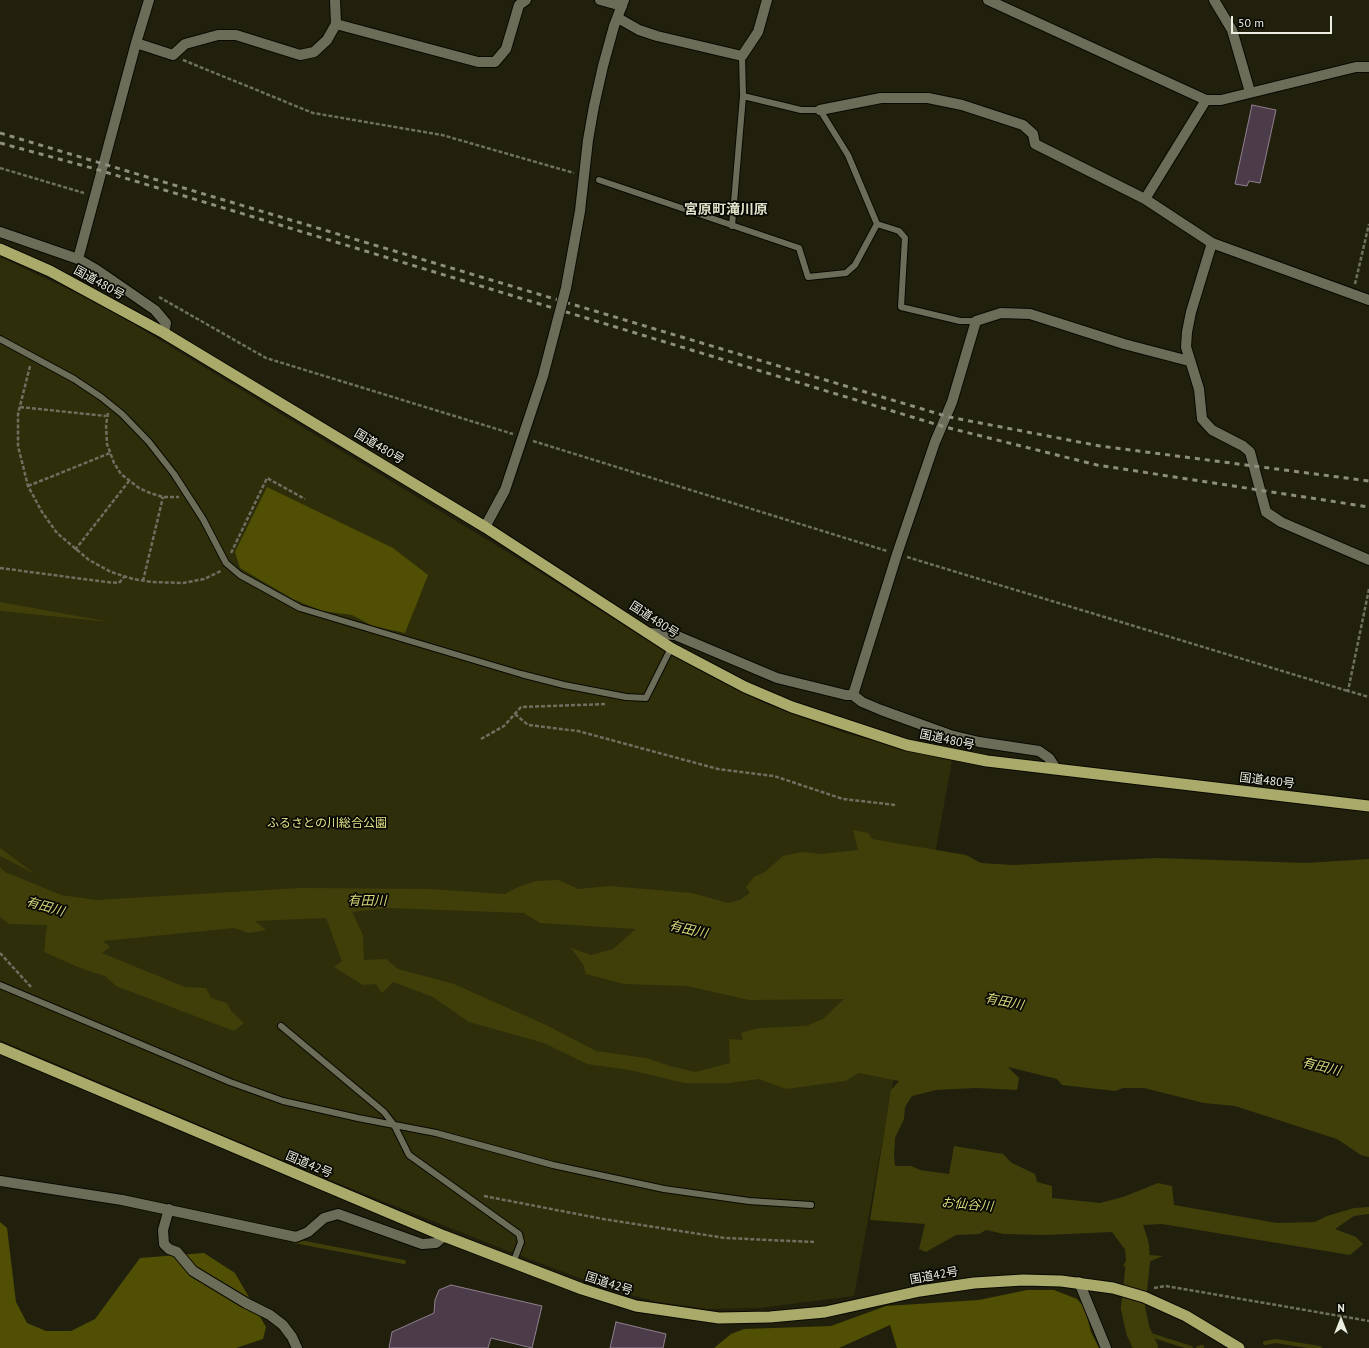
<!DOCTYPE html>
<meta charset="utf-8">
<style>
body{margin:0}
#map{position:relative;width:1369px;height:1348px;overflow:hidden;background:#20200d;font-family:"PT Sans",sans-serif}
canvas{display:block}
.north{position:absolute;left:1321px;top:1300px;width:40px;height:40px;-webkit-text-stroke:3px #090903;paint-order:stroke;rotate:0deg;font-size:11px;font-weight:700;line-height:16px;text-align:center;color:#edeee2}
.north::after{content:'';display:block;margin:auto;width:14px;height:18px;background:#edeee2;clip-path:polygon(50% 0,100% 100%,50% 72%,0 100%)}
.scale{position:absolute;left:1231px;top:16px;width:101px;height:18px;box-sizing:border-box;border:2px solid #edeee2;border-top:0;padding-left:5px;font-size:12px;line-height:14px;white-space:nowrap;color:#edeee2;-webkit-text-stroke:3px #090903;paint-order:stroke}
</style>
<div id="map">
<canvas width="1369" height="1348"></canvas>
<div class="north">N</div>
<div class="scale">50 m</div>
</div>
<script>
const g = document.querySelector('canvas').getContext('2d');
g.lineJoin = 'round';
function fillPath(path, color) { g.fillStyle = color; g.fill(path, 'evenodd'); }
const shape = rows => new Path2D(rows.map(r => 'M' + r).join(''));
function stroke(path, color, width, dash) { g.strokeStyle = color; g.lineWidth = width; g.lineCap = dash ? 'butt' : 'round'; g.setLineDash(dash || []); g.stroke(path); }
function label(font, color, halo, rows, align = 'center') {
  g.font = font + ' "PT Sans","Noto Sans JP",sans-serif'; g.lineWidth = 3.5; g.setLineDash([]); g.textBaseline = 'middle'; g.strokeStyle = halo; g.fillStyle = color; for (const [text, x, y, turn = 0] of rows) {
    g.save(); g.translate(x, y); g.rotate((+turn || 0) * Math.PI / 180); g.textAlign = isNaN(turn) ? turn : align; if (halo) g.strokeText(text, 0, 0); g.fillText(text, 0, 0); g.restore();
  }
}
const green = shape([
 [0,257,104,306,530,566,655,645,721,681,766,704,845,733,952,761,854,1296,760,1308,706,1309,659,1302,611,1290,503,1249,320,1176,0,1040]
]);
const forest = shape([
 [267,487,393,548,428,575,405,633,373,626,352,615,322,611,293,599,240,568,235,552],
 [0,1222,7,1228,16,1302,27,1323,46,1331,71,1331,95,1319,140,1258,204,1253,235,1273,266,1327,263,1339,236,1348,0,1348],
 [1027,1290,1054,1290,1077,1299,1085,1308,1091,1332,1099,1348,897,1348,890,1325,839,1348,714,1348,731,1334,744,1329,831,1326,886,1306,979,1300]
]);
const water = shape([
 [0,602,110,622,0,611],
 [853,830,868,833,872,839,966,855,981,863,1013,865,1158,858,1306,863,1369,859,1369,1157,1361,1155,1337,1139,1235,1106,1204,1103,1144,1088,1123,1088,1115,1091,1062,1085,1057,1079,1008,1067,1019,1078,1017,1090,976,1088,936,1090,912,1096,905,1107,904,1119,895,1138,894,1155,895,1166,911,1166,920,1170,949,1174,954,1146,1003,1154,1012,1163,1035,1174,1037,1182,1052,1186,1052,1198,1100,1203,1123,1197,1158,1183,1172,1186,1174,1205,1277,1223,1315,1222,1327,1216,1354,1208,1369,1207,1369,1214,1354,1216,1335,1229,1356,1237,1363,1244,1350,1255,1162,1224,1143,1225,1148,1240,1148,1255,1163,1256,1148,1262,1147,1270,1123,1266,1129,1255,1112,1232,1045,1235,1004,1234,986,1230,979,1234,956,1235,926,1252,919,1249,925,1224,870,1220,891,1090,899,1081,859,1073,845,1081,786,1089,759,1079,729,1083,684,1083,630,1070,587,1064,544,1043,469,1022,433,997,393,982,382,993,376,984,363,985,334,967,342,961,326,918,255,921,266,930,249,933,234,928,103,941,110,947,102,953,185,987,206,988,211,998,227,1003,232,1012,244,1023,234,1031,116,986,105,976,80,968,44,952,47,925,9,924,0,917,0,867,5,872,61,895,96,900,301,888,430,889,505,894,518,887,536,881,559,880,578,889,610,886,692,893,728,903,740,900,750,893,746,887,754,877,765,872,783,856,802,852,821,854,858,850],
 [387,908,524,913,540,923,636,929,613,949,591,955,571,948,583,964,586,974,624,984,687,986,749,1000,844,999,823,1019,806,1026,758,1028,741,1033,743,1040,729,1039,730,1063,695,1072,670,1066,646,1058,596,1051,546,1025,454,984,398,969,386,959,364,960,363,935,352,912],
 [0,848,35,874,0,856]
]);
const stream = shape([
 [294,1241,404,1262],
 [1138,1331,1191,1348],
 [1265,1343,1276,1341,1320,1348],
 [1198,1348,1202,1347]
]);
const river = shape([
 [1133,1236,1137,1246,1138,1262,1133,1308,1138,1331,1146,1348]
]);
const building = shape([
 [1252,105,1276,110,1260,183,1249,181,1247,186,1235,184,1252,105],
 [451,1285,542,1306,532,1348,491,1338,488,1348,389,1348,392,1332,434,1313,435,1300,439,1290,451,1285],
 [616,1322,666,1334,663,1348,610,1348,616,1322]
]);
const path = shape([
 [183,60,313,113,442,135,574,173],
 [0,168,84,193],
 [1355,284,1369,224],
 [159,297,266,358,513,434],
 [30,366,18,414,18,446,28,486,42,512,57,533,89,560,111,572,133,579,152,582,183,583,204,579,221,571],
 [20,407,106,416],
 [108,413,106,425,107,444,114,463,121,474,139,488,150,493,163,497,179,497],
 [533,441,887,551],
 [28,486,110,453],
 [75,550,129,481],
 [231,553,267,478,305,499],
 [907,557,1348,691],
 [0,568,106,582,119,583,124,577],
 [143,581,163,497],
 [1369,589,1348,691,1369,697],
 [515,714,528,725,578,731,718,769,774,776,843,799,896,805],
 [481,739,504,726,521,707,607,704],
 [0,953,32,988],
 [484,1196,603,1219,725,1238,814,1242],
 [1154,1288,1166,1286,1369,1321]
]);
const service = shape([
 [743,96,801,110,820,110,848,155,877,224,899,231,905,238,901,307,960,321,976,321],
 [599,180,799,248,808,277,846,273,855,265,877,224],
 [732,226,743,96,742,56],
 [0,339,74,379,101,397,122,414,149,442,174,474,203,519,226,563,240,575,300,608,521,674,564,685,626,697,646,698,671,648],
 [0,985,230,1082,283,1101,358,1118,436,1133,553,1165,664,1189,749,1201,811,1205],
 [281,1026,384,1112,394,1125,409,1155,519,1234,521,1242,513,1263]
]);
const minor = shape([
 [600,0,622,6],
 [988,0,1206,100,1221,100,1356,67,1369,67],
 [1214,0,1232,30,1250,92],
 [618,18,639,30,657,36,742,56,758,32,767,0],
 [336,24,478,62,495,62,506,49,519,5,526,0],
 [136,43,173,55,185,44,218,35,236,35,300,55,314,52,327,40,336,24,335,0],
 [820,110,881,98,928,98,962,105,1023,125,1033,134,1035,144,1145,199,1212,243,1369,300],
 [1145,199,1206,100],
 [0,232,78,259,97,270,155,310,166,323,164,333],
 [1212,243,1191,312,1187,332,1186,347,1199,389,1202,419,1212,430,1243,446,1250,452,1266,512,1281,522,1369,560],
 [78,259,136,43,149,0],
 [649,633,675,635,777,678,846,695,853,695,897,554,935,442,952,402,976,321,1001,313,1030,314,1124,344,1189,361],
 [853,695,862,702,881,710,950,735,979,742,1039,751,1049,758,1056,769],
 [0,1181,122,1200,296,1237,308,1232,324,1218,338,1214,422,1244,436,1243,444,1236],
 [169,1209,163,1230,164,1244,169,1249,177,1252,193,1271,246,1303,270,1315,283,1325,292,1337,297,1348],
 [1079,1282,1106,1348]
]);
const tertiary = shape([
 [614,26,624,0],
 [485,527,505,490]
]);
const trunk = shape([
 [0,249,50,271,164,333,485,527,671,648,745,687,792,707,907,745,987,761,1369,806],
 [0,1048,444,1236,582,1289,636,1306,719,1318,770,1317,825,1312,920,1291,974,1283,1023,1280,1061,1281,1113,1288,1144,1297,1186,1316,1239,1348]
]);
const rail = shape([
 [0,133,949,417,1100,446,1369,481],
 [0,143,92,168,945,427,1097,465,1369,507]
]);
const tertiaryBridge = shape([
 [505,490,543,376,566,288,580,211,588,140,594,106,603,66,614,26]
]);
const streetNames = [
 ["国道480号",99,283,29],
 ["国道480号",379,447,31],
 ["国道480号",654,620,33],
 ["国道480号",947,740,12],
 ["国道480号",1267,781,7],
 ["国道42号",309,1165,23],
 ["国道42号",934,1276,-10],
 ["国道42号",609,1284,18]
];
const parkNames = [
 ["ふるさとの川総合公園",327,824]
];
const waterNames = [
 ["有田川",367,901],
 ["有田川",45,907,16],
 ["有田川",688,930,13],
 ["有田川",1004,1002,11],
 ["有田川",1321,1067,14],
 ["お仙谷川",967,1205,5]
];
const quarterNames = [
 ["宮原町滝川原",726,210]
];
fillPath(green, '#2e2e0b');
fillPath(forest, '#504f04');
fillPath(water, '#403f0a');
stroke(stream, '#403f0a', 4);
stroke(river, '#403f0a', 24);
fillPath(building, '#4c3c4a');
stroke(building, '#917f8f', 1);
stroke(service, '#0a0900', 8);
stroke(minor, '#0a0900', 12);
stroke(tertiary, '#0a0900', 12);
stroke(trunk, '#0a0900', 13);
stroke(path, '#6e6f5f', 2.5, [4, 2]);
stroke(service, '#6c6d58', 6);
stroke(minor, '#6c6d58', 10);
stroke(tertiary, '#6c6d58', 10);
stroke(trunk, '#aaaa6a', 11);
stroke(rail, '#8d8e7e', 3, [5, 5]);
stroke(tertiaryBridge, '#0a0900', 12, []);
stroke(tertiaryBridge, '#6c6d58', 10);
label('12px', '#edeee2', '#090903', streetNames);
label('12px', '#e4e585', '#090903', parkNames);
label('italic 13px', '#d7d879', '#090903', waterNames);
label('bold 14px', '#e1e2ca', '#090903', quarterNames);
</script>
